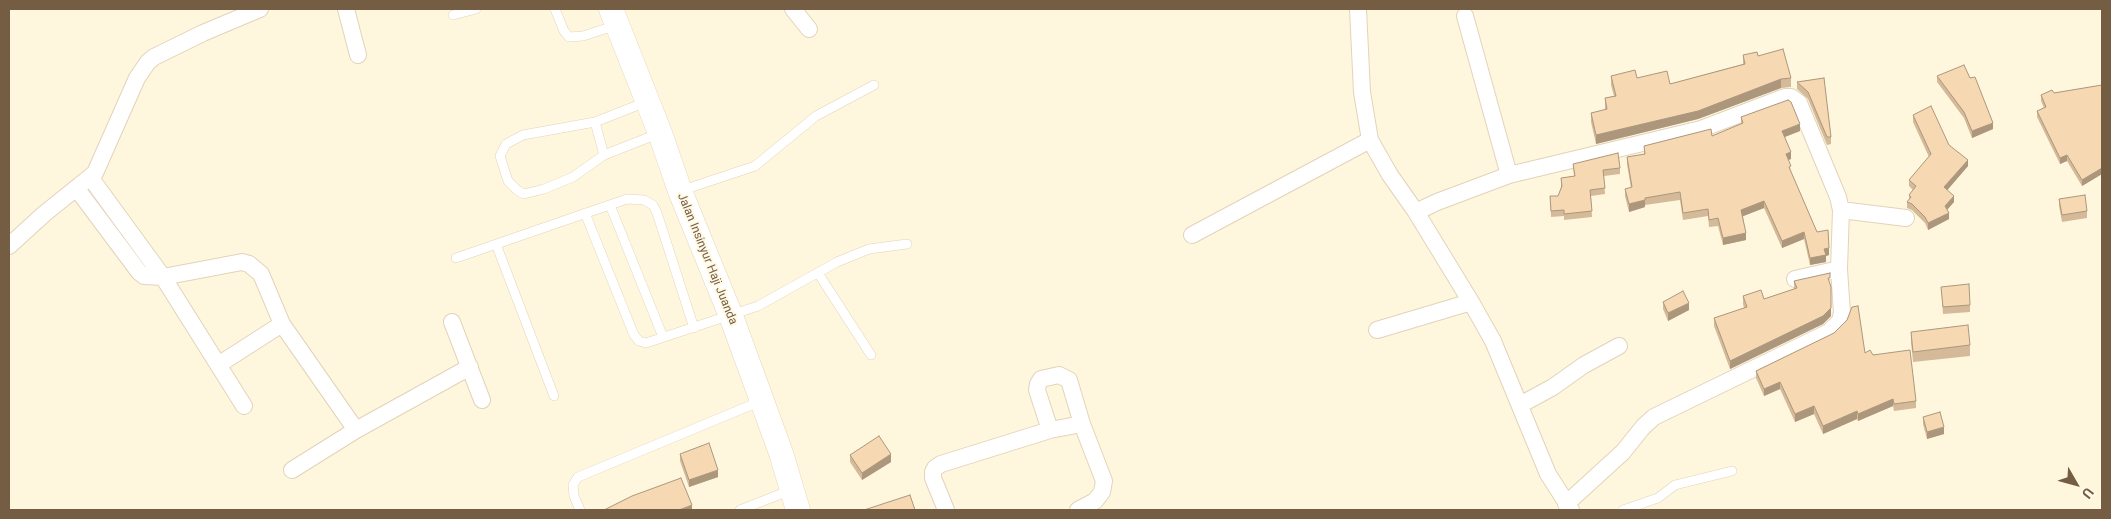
<!DOCTYPE html>
<style>
body{margin:0}
#map{position:relative;width:2111px;height:519px;overflow:hidden;background:#fef7dd;font-family:Roboto,sans-serif}
canvas{display:block}
.frame{position:absolute;inset:0;border:10px solid #755d44;pointer-events:none}
.north{position:absolute;left:2051px;top:459px;width:50px;height:50px;-webkit-text-stroke:4px #fff9e5;paint-order:stroke;rotate:128deg;font-size:14px;font-weight:700;line-height:20px;text-align:center;color:#755d44}
.north::after{content:'';display:block;margin:auto;width:18px;height:22px;background:#755d44;clip-path:polygon(50% 0,100% 100%,50% 72%,0 100%)}
</style>
<div id="map">
<canvas width="2111" height="519"></canvas>
<div class="frame"></div>
<div class="north">U</div>
</div>
<script>
const g = document.querySelector('canvas').getContext('2d');
g.lineJoin = 'round';
const shape = rows => new Path2D(rows.map(r => 'M' + r).join(''));
function stroke(path, color, width, dash) { g.strokeStyle = color; g.lineWidth = width; g.lineCap = dash ? 'butt' : 'round'; g.setLineDash(dash || []); g.stroke(path); }
function fillPath(path, color) { g.fillStyle = color; g.fill(path, 'evenodd'); }
function label(font, color, halo, rows, align = 'center') {
  g.font = font + ' Roboto,sans-serif'; g.lineWidth = 4; g.setLineDash([]); g.textBaseline = 'middle'; g.strokeStyle = halo; g.fillStyle = color; for (const [text, x, y, turn = 0] of rows) {
    g.save(); g.translate(x, y); g.rotate((+turn || 0) * Math.PI / 180); g.textAlign = isNaN(turn) ? turn : align; if (halo) g.strokeText(text, 0, 0); g.fillText(text, 0, 0); g.restore();
  }
}
const lane = shape([
 [555,9,564,31,569,37,583,36,617,25],
 [453,15,476,9],
 [646,102,595,122,523,135,506,144,500,156,508,181,517,190,524,194,544,189,573,177,604,155,660,133],
 [595,122,604,155],
 [680,191,755,166,816,116,874,85],
 [610,205,663,337],
 [585,213,634,335,639,341,646,343,758,306,837,262,869,249,907,244],
 [496,244,554,396],
 [456,258,627,199,644,200,653,205,657,213,694,328],
 [818,273,871,355],
 [580,510,574,496,573,485,578,477,761,401],
 [740,510,791,490],
 [1623,510,1658,498,1675,485,1732,471]
]);
const street = shape([
 [346,9,358,55],
 [793,9,809,29],
 [1358,9,1362,92,1370,140,1390,175,1416,212,1471,302,1493,341,1548,474,1571,510],
 [1465,16,1509,175],
 [90,177,163,277,244,406],
 [77,189,139,272,144,276,163,277,242,262,249,264,261,274,282,324],
 [1841,210,1906,218],
 [1416,212,1437,202,1509,175,1701,129,1785,97,1791,97,1799,103,1838,197,1841,210,1839,269,1842,313,1840,321,1829,332,1654,417,1643,427,1623,452,1566,504],
 [1192,235,1370,140],
 [9,246,44,214,95,173,137,78,148,62,154,57,203,33,260,9],
 [1795,279,1839,269],
 [452,322,482,400],
 [1377,330,1471,302],
 [218,365,282,324,356,430],
 [1520,405,1553,387,1584,365,1619,346],
 [1050,430,1082,424],
 [292,470,356,430,470,367],
 [946,510,933,478,933,472,935,468,941,464,1050,430,1037,390,1038,384,1041,379,1059,375,1069,380,1082,424,1104,481,1102,492,1095,501,1078,510]
]);
const secondary = shape([
 [611,9,660,133,680,191,731,316,781,453,798,510]
]);
const wall = shape([
 [1743,55,1758,56,1791,78,1791,87,1781,88,1698,119,1596,144,1591,122,1591,113,1605,110,1605,98,1614,96,1611,85,1611,76,1637,78,1670,84,1743,64],
 [1937,76,1993,129,1972,138,1964,118,1937,82],
 [1824,78,1831,137,1831,144,1827,145,1808,99,1797,89,1797,82],
 [2102,85,2102,174,2082,186,2067,161,2060,164,2037,117,2037,111,2044,108,2041,101,2041,95],
 [1913,115,1949,145,1968,166,1947,190,1954,202,1947,210,1949,219,1928,230,1925,223,1912,210,1907,208,1907,202,1909,199,1909,195,1913,190,1909,186,1909,180,1929,157,1913,122],
 [1741,117,1800,131,1785,137,1791,159,1788,160,1791,172,1817,232,1829,255,1826,256,1826,262,1810,265,1804,239,1782,248,1764,208,1743,216,1746,240,1723,245,1718,226,1709,227,1708,216,1683,220,1680,200,1645,205,1645,207,1629,212,1625,196,1625,189,1631,188,1627,164,1627,157,1644,154,1644,146,1712,136,1741,124],
 [1573,164,1620,168,1620,174,1604,176,1605,194,1591,196,1592,217,1564,220,1564,216,1551,217,1550,196,1558,196,1561,187,1561,178,1574,176],
 [2059,199,2087,211,2087,218,2062,222,2059,206],
 [1794,281,1830,285,1831,316,1823,324,1730,369,1714,326,1714,318,1744,308,1743,304,1743,296,1764,299,1794,289],
 [1941,287,1970,305,1970,312,1943,314],
 [1663,302,1689,310,1668,321,1663,309],
 [1911,332,1970,345,1970,356,1913,362,1911,342],
 [1865,353,1873,355,1916,401,1916,408,1894,411,1893,406,1858,421,1857,419,1823,434,1814,414,1795,422,1780,389,1764,396,1756,378,1756,371],
 [1923,417,1944,434,1927,439,1923,424],
 [680,454,718,477,689,487,680,461],
 [850,455,891,462,862,480,850,462]
]);
const shadedWall = shape([
 [1781,79,1781,88,1698,119,1596,144,1596,135],
 [1993,123,1993,129,1972,138,1972,131],
 [1800,124,1800,131,1782,138,1782,131],
 [1791,152,1791,159,1786,161,1786,154],
 [2067,155,2067,161,2060,164,2060,158],
 [1968,160,1968,166,1944,194,1944,187],
 [2102,168,2102,174,2082,186,2082,180],
 [1954,196,1954,202,1945,212,1945,206],
 [1645,200,1645,207,1629,212,1629,204],
 [1764,201,1764,208,1741,217,1741,210],
 [1949,213,1949,219,1928,230,1928,223],
 [1804,232,1804,239,1782,248,1782,241],
 [1746,233,1746,240,1723,245,1723,238],
 [1829,248,1829,255,1826,256,1826,262,1810,265,1810,258,1824,249],
 [1689,303,1689,310,1668,321,1668,313],
 [1831,308,1831,316,1823,324,1730,369,1730,361],
 [1780,382,1780,389,1764,396,1764,389],
 [1893,399,1893,406,1858,421,1858,414],
 [1814,406,1814,414,1795,422,1795,414],
 [1857,411,1857,419,1823,434,1823,426],
 [1944,427,1944,434,1927,439,1927,432],
 [891,454,891,462,862,480,862,473],
 [718,470,718,477,689,487,689,480],
 [692,505,692,510,679,510]
]);
const building = shape([
 [1783,49,1791,78,1781,79,1698,111,1596,135,1591,113,1607,109,1605,98,1616,96,1611,76,1635,70,1637,78,1667,71,1670,84,1745,64,1743,55,1757,52,1758,56,1783,49],
 [1964,65,1970,78,1975,77,1993,123,1972,131,1964,112,1937,76,1964,65],
 [1824,78,1831,137,1827,137,1808,92,1797,82,1824,78],
 [2102,85,2102,168,2082,180,2067,155,2060,158,2037,111,2046,107,2041,95,2052,90,2054,93,2102,85],
 [1788,100,1791,102,1800,124,1782,131,1791,152,1786,154,1791,166,1789,167,1817,232,1828,230,1829,248,1824,249,1826,255,1810,258,1804,232,1782,241,1764,201,1741,210,1746,233,1723,238,1718,218,1709,220,1708,209,1683,213,1680,192,1645,198,1645,200,1629,204,1625,189,1632,187,1627,157,1645,154,1644,146,1711,129,1712,136,1743,123,1741,117,1788,100],
 [1931,106,1949,145,1968,160,1944,187,1954,196,1945,206,1949,213,1928,223,1925,217,1912,204,1907,202,1911,197,1909,195,1916,186,1909,180,1931,154,1913,115,1931,106],
 [1618,153,1620,168,1603,170,1605,188,1590,190,1592,211,1564,214,1564,210,1551,211,1550,196,1558,196,1562,186,1561,178,1575,176,1573,164,1618,153],
 [2085,195,2087,211,2062,215,2059,199,2085,195],
 [1830,273,1830,278,1828,278,1831,287,1831,308,1823,316,1730,361,1714,318,1747,307,1743,296,1761,290,1764,299,1797,288,1794,281,1830,273],
 [1969,284,1970,305,1943,307,1941,287,1969,284],
 [1683,291,1689,303,1668,313,1663,302,1683,291],
 [1858,306,1865,353,1870,350,1873,355,1910,350,1916,401,1894,404,1893,399,1858,414,1857,411,1823,426,1814,406,1795,414,1780,382,1764,389,1756,371,1834,333,1847,320,1852,307,1858,306],
 [1968,325,1970,345,1913,352,1911,332,1968,325],
 [1940,412,1944,427,1927,432,1923,417,1940,412],
 [879,436,891,454,862,473,850,455,879,436],
 [709,443,718,470,689,480,680,454,709,443],
 [681,478,692,505,679,510,604,510,632,496,681,478],
 [910,495,915,510,864,510,910,495]
]);
const streetNames = [
 ["Jalan Insinyur Haji Juanda",707,259,68]
];
stroke(lane, '#e2d3b9', 10);
stroke(street, '#e2d3b9', 18);
stroke(secondary, '#e8d5b6', 25);
stroke(lane, '#fff', 9);
stroke(street, '#fff', 16);
stroke(secondary, '#fff', 24);
fillPath(wall, '#d4ba99');
fillPath(shadedWall, '#ac977d');
fillPath(building, '#f6d8b2');
stroke(building, '#ac977d', 1);
label('12px', '#755d44', '#fff9e5', streetNames);
</script>
